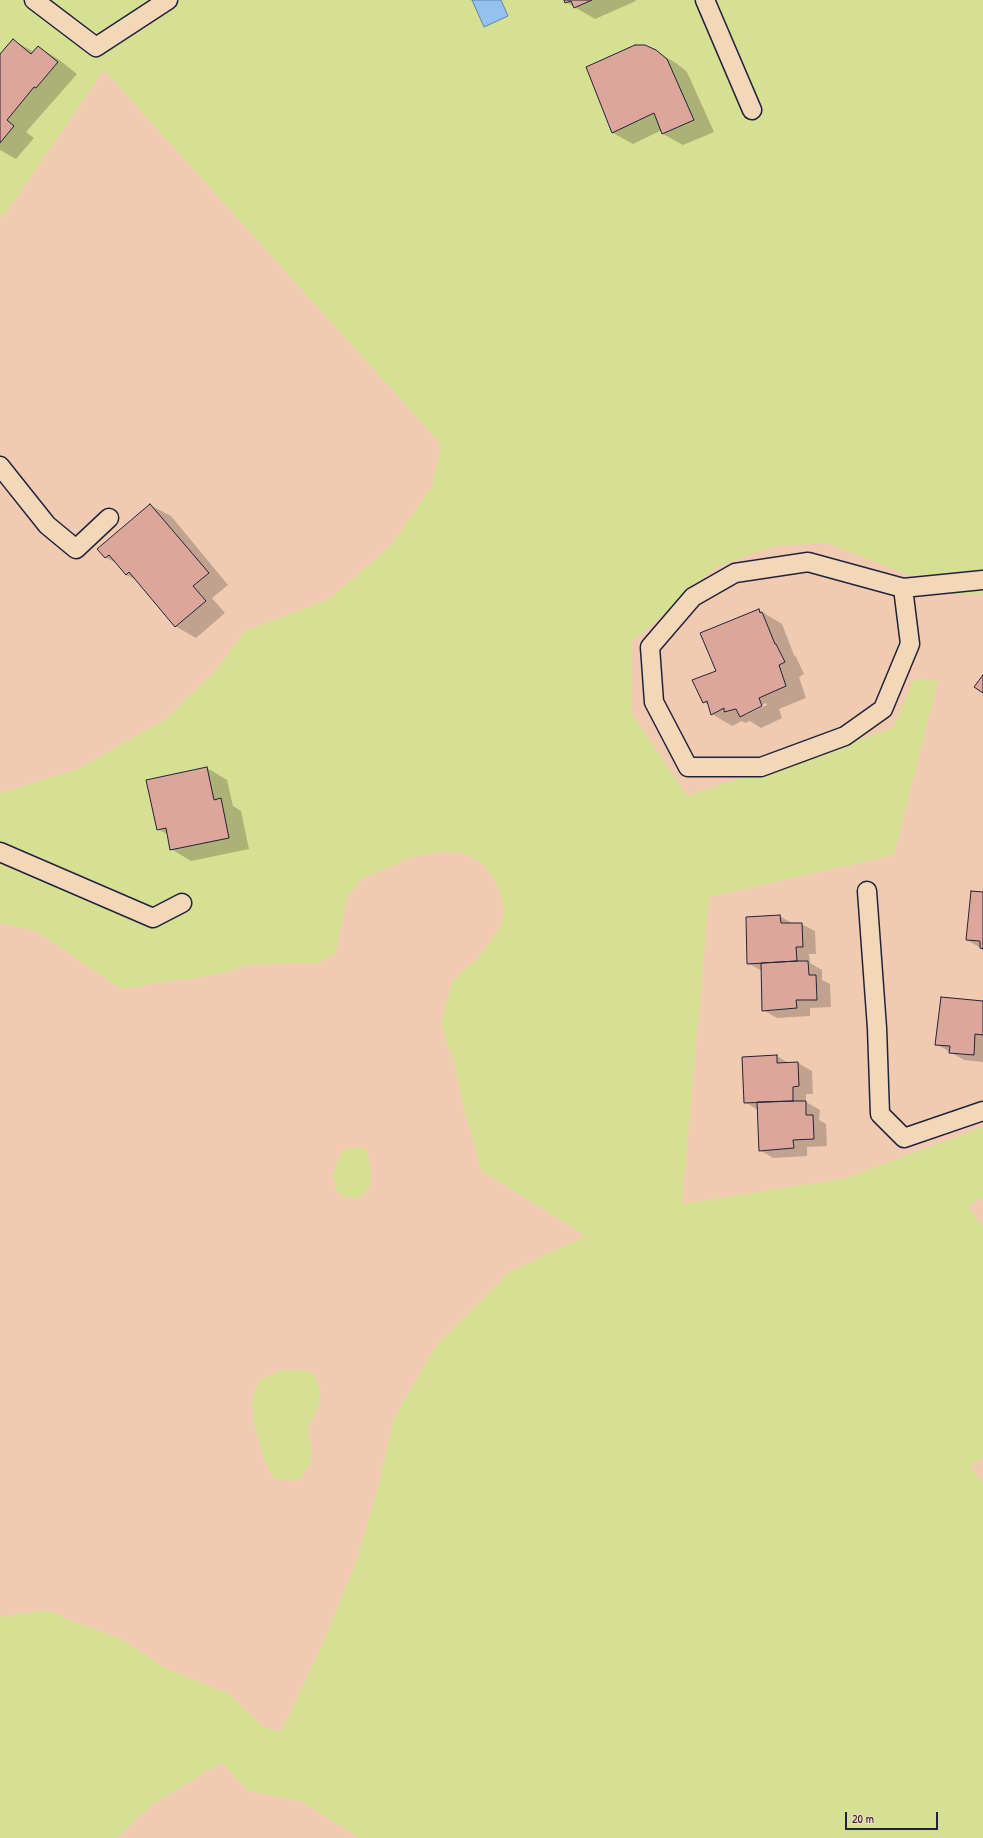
<!DOCTYPE html>
<style>
body{margin:0}
#map{position:relative;width:983px;height:1838px;overflow:hidden;background:#f0cbb2;font-family:"Patrick Hand",sans-serif}
canvas{display:block}
.scale{position:absolute;left:845px;top:1812px;width:93px;height:18px;box-sizing:border-box;border:2px solid #22223b;border-top:0;padding-left:5px;font-size:12px;line-height:14px;white-space:nowrap;color:#22223b;-webkit-text-stroke:3px #f3d7b9;paint-order:stroke}
</style>
<div id="map">
<canvas width="983" height="1838"></canvas>
<div class="scale">20 m</div>
</div>
<script>
const g = document.querySelector('canvas').getContext('2d');
g.lineJoin = 'round';
function fillPath(path, color) { g.fillStyle = color; g.fill(path, 'evenodd'); }
const shape = rows => new Path2D(rows.map(r => 'M' + r).join(''));
function stroke(path, color, width, dash) { g.strokeStyle = color; g.lineWidth = width; g.lineCap = dash ? 'butt' : 'round'; g.setLineDash(dash || []); g.stroke(path); }
const green = shape([
 [0,0,983,0,983,594,959,595,827,543,774,546,716,567,632,642,631,712,687,796,893,728,915,678,938,681,894,855,709,897,682,1204,846,1178,983,1127,983,1197,968,1207,983,1227,983,1457,970,1466,983,1483,983,1838,360,1838,302,1802,248,1791,222,1762,153,1804,117,1838,0,1838,0,1617,44,1610,121,1639,165,1668,229,1694,263,1727,281,1732,321,1648,355,1565,378,1488,394,1418,438,1343,509,1272,586,1236,482,1171,463,1105,455,1066,441,1024,452,982,480,956,500,927,504,912,501,896,496,882,483,863,462,853,442,852,411,857,362,879,347,897,336,953,318,963,248,965,220,974,121,989,36,931,0,923,0,793,80,768,164,720,215,671,245,631,330,599,392,544,432,486,441,444,104,70,3,217,0,215],
 [364,1147,369,1159,371,1175,370,1185,366,1192,358,1198,343,1196,336,1190,333,1177,338,1160,344,1149],
 [281,1370,301,1370,314,1374,321,1390,318,1408,308,1429,311,1451,310,1464,299,1481,275,1479,265,1463,253,1420,252,1396,261,1380]
]);
const water = shape([
 [472,0,501,0,508,16,484,27,472,0]
]);
const shadow = shape([
 [565,0,635,0,636,1,595,19,566,2],
 [13,40,34,52,38,47,58,59,77,74,26,132,34,138,16,159,0,150,0,56],
 [655,51,676,63,687,72,714,132,683,145,663,134,662,130,633,144,613,133],
 [150,505,171,516,228,585,212,598,225,613,196,638,175,626,138,581,126,575,118,564,105,557],
 [759,610,782,624,794,655,796,657,804,674,799,677,806,698,779,709,782,718,761,728,750,721,745,723,742,721,732,726,712,714,710,706,704,702,717,671],
 [766,703,767,705,746,715,741,715],
 [740,706,741,708,723,712,722,711],
 [207,768,227,780,233,806,241,811,249,849,191,861,171,849,168,835,158,829],
 [983,893,983,949,967,940],
 [780,916,793,924,801,924,815,931,816,954,809,954,810,963,822,970,822,980,830,984,831,1007,810,1008,810,1016,777,1018,763,1010,762,971,748,963],
 [983,1002,983,1062,964,1060,936,1044],
 [777,1056,790,1064,798,1063,812,1071,813,1094,806,1094,806,1102,820,1110,819,1120,826,1124,827,1146,807,1147,807,1156,773,1158,760,1150,758,1110,745,1102]
]);
const building = shape([
 [564,0,592,0,574,8,571,1,565,3,564,0],
 [13,39,31,54,38,46,58,62,36,88,34,87,7,120,14,126,0,143,0,54,13,39],
 [635,45,645,45,656,50,667,59,694,120,662,134,654,113,612,133,586,67,635,45],
 [150,504,209,573,193,586,206,601,175,627,129,572,126,575,109,555,105,558,97,549,150,504],
 [759,609,760,613,762,612,775,644,776,644,785,662,779,665,786,686,759,698,762,706,740,717,736,709,724,712,724,708,711,715,707,701,703,703,692,680,716,671,700,633,759,609],
 [983,675,983,693,974,687,983,675],
 [207,767,214,800,221,798,229,838,170,850,166,828,157,830,146,780,207,767],
 [971,891,983,892,983,949,980,948,980,941,966,940,971,891],
 [780,915,781,923,802,923,803,947,796,947,797,961,747,964,746,917,780,915],
 [797,961,808,961,809,975,816,975,817,1000,796,1000,797,1008,762,1011,761,963,797,961],
 [941,997,983,1001,983,1035,975,1034,974,1055,949,1053,950,1046,935,1045,941,997],
 [777,1055,777,1063,798,1062,799,1086,793,1087,793,1101,744,1103,742,1057,777,1055],
 [793,1101,806,1101,806,1115,813,1115,814,1139,793,1140,794,1148,759,1151,757,1102,793,1101]
]);
const service = shape([
 [34,0,96,47,168,0],
 [705,0,752,110],
 [0,466,47,525,76,549,109,518],
 [903,588,910,644,883,709,845,736,761,767,688,767,654,702,650,647,693,597,735,573,808,562,903,588,983,580],
 [0,852,153,918,182,903],
 [867,891,877,1028,880,1114,904,1138,983,1111]
]);
fillPath(green, '#d5e093');
fillPath(water, '#94c2ee');
stroke(water, '#6682a6', 1);
fillPath(shadow, '#0003');
fillPath(building, '#dca79a');
stroke(building, '#22223b', 1);
stroke(service, '#22223b', 21);
stroke(service, '#f3d7b9', 18);
</script>
